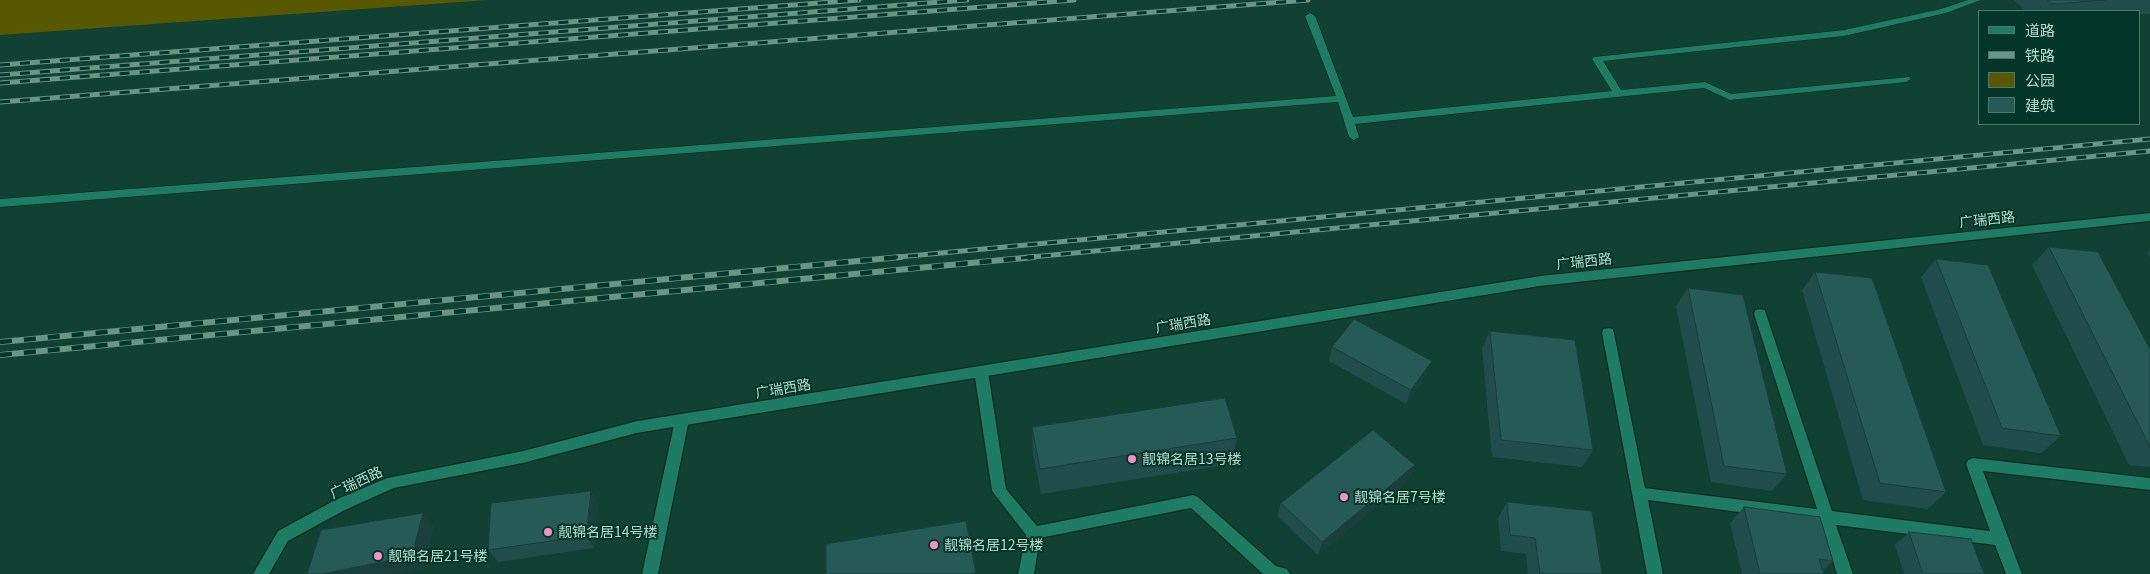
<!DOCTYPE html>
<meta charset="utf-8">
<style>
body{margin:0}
#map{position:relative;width:2150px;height:574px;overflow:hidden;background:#114133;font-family:Georgia,"Noto Sans SC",serif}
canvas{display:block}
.legend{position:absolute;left:1978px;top:10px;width:162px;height:115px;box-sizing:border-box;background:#033629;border:1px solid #4a786b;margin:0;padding:6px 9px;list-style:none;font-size:15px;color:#b4dccd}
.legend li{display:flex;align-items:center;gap:10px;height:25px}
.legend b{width:25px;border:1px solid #4a786b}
</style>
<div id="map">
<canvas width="2150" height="574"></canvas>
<ul class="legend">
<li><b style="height:6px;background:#1d7c63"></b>道路</li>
<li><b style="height:6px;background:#699587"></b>铁路</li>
<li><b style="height:14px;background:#575800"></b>公园</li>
<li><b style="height:14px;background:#255a57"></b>建筑</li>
</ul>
</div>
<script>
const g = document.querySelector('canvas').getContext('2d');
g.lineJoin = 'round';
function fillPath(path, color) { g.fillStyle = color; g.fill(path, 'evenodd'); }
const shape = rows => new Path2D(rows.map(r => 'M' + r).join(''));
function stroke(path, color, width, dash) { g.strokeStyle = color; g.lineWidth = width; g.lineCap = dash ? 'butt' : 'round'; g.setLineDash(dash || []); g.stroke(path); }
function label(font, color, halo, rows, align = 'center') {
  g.font = font + ' Georgia,"Noto Sans SC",serif'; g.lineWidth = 4; g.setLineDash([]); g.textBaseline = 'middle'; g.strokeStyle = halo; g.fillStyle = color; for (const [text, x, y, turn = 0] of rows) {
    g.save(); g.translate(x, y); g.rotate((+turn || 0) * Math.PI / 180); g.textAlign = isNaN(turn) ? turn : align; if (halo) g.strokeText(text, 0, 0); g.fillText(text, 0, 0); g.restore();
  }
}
const green = shape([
 [0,0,488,0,0,35]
]);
const lane = shape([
 [1968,0,1981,0,1946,13,1844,36,1603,61,1621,90,1705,82,1731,94,1909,77,1911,79,1906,82,1730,100,1704,88,1355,124,1359,137,1354,140,1349,137,1338,102,0,207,0,199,1336,96,1305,16,1310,13,1315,16,1353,117,1612,91,1592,59,1594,57,1844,30,1941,9,1968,0]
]);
const street = shape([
 [1760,309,1765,310,1766,314,1832,511,1990,531,1966,464,1968,460,1973,458,2150,478,2150,490,1983,471,2022,574,2006,574,1995,545,1836,525,1853,574,1837,574,1821,523,1648,500,1663,574,1647,574,1602,333,1603,329,1608,328,1613,329,1614,333,1645,488,1817,509,1754,314,1755,310,1760,309],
 [981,366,986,367,988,371,1006,489,1037,526,1193,495,1198,497,1276,566,1287,569,1290,574,1263,574,1191,508,1040,538,1034,574,1018,574,1026,535,992,491,974,371,976,367,981,366],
 [682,414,687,416,689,420,658,574,642,574,675,420,677,416,682,414]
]);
const secondary = shape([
 [2150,213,2150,221,1540,286,637,433,523,463,394,488,345,510,288,541,269,574,253,574,278,531,335,500,387,478,523,451,637,421,1540,276,2150,213]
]);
const railFar1 = shape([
 [0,65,859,0],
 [0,75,967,0],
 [0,83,1074,0],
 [0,102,1308,0],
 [888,258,2150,139],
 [1021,258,2150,151]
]);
const rail = shape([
 [0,342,901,257],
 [0,355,1034,257]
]);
const wall = shape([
 [2014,0,2150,0,2150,14,2139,14,2139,11,2025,11],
 [2049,247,2150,349,2150,467,2129,465,2032,265],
 [2150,250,2150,258,2147,253],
 [1936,259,2061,436,2041,453,1983,445,1921,277],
 [1815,272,1946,492,1928,509,1863,500,1802,290],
 [1688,288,1787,474,1772,491,1711,482,1676,306],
 [1490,331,1593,450,1582,467,1492,457,1482,348],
 [1332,347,1426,375,1406,404,1329,361],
 [1032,427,1237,438,1232,464,1041,494,1033,453],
 [1409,479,1318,555,1277,516,1281,503],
 [591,491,599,504,594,548,498,562,488,550],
 [1507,502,1602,574,1528,574,1526,554,1501,551,1498,518],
 [1744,507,1833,561,1823,571,1824,574,1742,574,1730,523],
 [1909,532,1984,574,1904,574,1895,545]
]);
const shadedWall = shape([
 [1432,361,1426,375,1406,404,1411,390],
 [1415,465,1409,479,1318,555,1322,542],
 [591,491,599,504,594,548,586,536],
 [423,513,434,526,424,569,397,574,322,574]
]);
const building = shape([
 [2047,0,2105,0,2052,4,2047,0],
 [2049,247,2098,252,2150,349,2150,447,2049,247],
 [1936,259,1988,265,2061,436,2002,428,1936,259],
 [1815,272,1872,278,1946,492,1880,483,1815,272],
 [1688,288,1743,295,1787,474,1724,466,1688,288],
 [1354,319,1432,361,1411,390,1332,347,1354,319],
 [1490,331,1575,340,1593,450,1501,440,1490,331],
 [1225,398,1237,438,1040,469,1032,427,1225,398],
 [1373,430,1415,465,1322,542,1281,503,1373,430],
 [591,491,586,536,488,550,491,503,591,491],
 [1507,502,1592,511,1602,574,1540,574,1535,538,1510,535,1507,502],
 [1744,507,1820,517,1833,561,1819,559,1824,574,1760,574,1744,507],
 [423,513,412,556,322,574,307,574,321,530,423,513],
 [966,521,976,573,968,574,826,574,826,544,966,521],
 [1909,532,1971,539,1984,574,1923,574,1909,532]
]);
const markers = [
 [1132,459,5,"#fb8fc4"],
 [1344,497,5,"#fb8fc4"],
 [548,532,5,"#fb8fc4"],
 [934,545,5,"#fb8fc4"],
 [378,556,5,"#fb8fc4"]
];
const streetNames = [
 ["广瑞西路",1987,219,-6],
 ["广瑞西路",1584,261,-6],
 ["广瑞西路",1183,323,-9],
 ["广瑞西路",783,388,-9],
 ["广瑞西路",356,482,-25]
];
const poiNames = [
 ["靓锦名居13号楼",1142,459],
 ["靓锦名居7号楼",1354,497],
 ["靓锦名居14号楼",558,532],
 ["靓锦名居12号楼",944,545],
 ["靓锦名居21号楼",388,556]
];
fillPath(green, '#575800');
stroke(lane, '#08251c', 1);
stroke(street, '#08251c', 2);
stroke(secondary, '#08251c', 2);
fillPath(lane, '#1d7c63');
fillPath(street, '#1d7c63');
fillPath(secondary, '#1d7c63');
stroke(railFar1, '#699587', 5);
stroke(rail, '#699587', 6);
stroke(railFar1, '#033629', 3, [10]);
stroke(rail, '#033629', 4.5, [12]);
fillPath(wall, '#204d4b');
fillPath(shadedWall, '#1a3f3d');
fillPath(building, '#255a57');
stroke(building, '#1a3f3d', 1);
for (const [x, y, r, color] of markers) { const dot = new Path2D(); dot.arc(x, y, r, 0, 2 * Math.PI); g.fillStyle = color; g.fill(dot); stroke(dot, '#033629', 2); }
label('14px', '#b4dccd', '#033629', streetNames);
label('14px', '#b4dccd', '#033629', poiNames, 'left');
</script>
